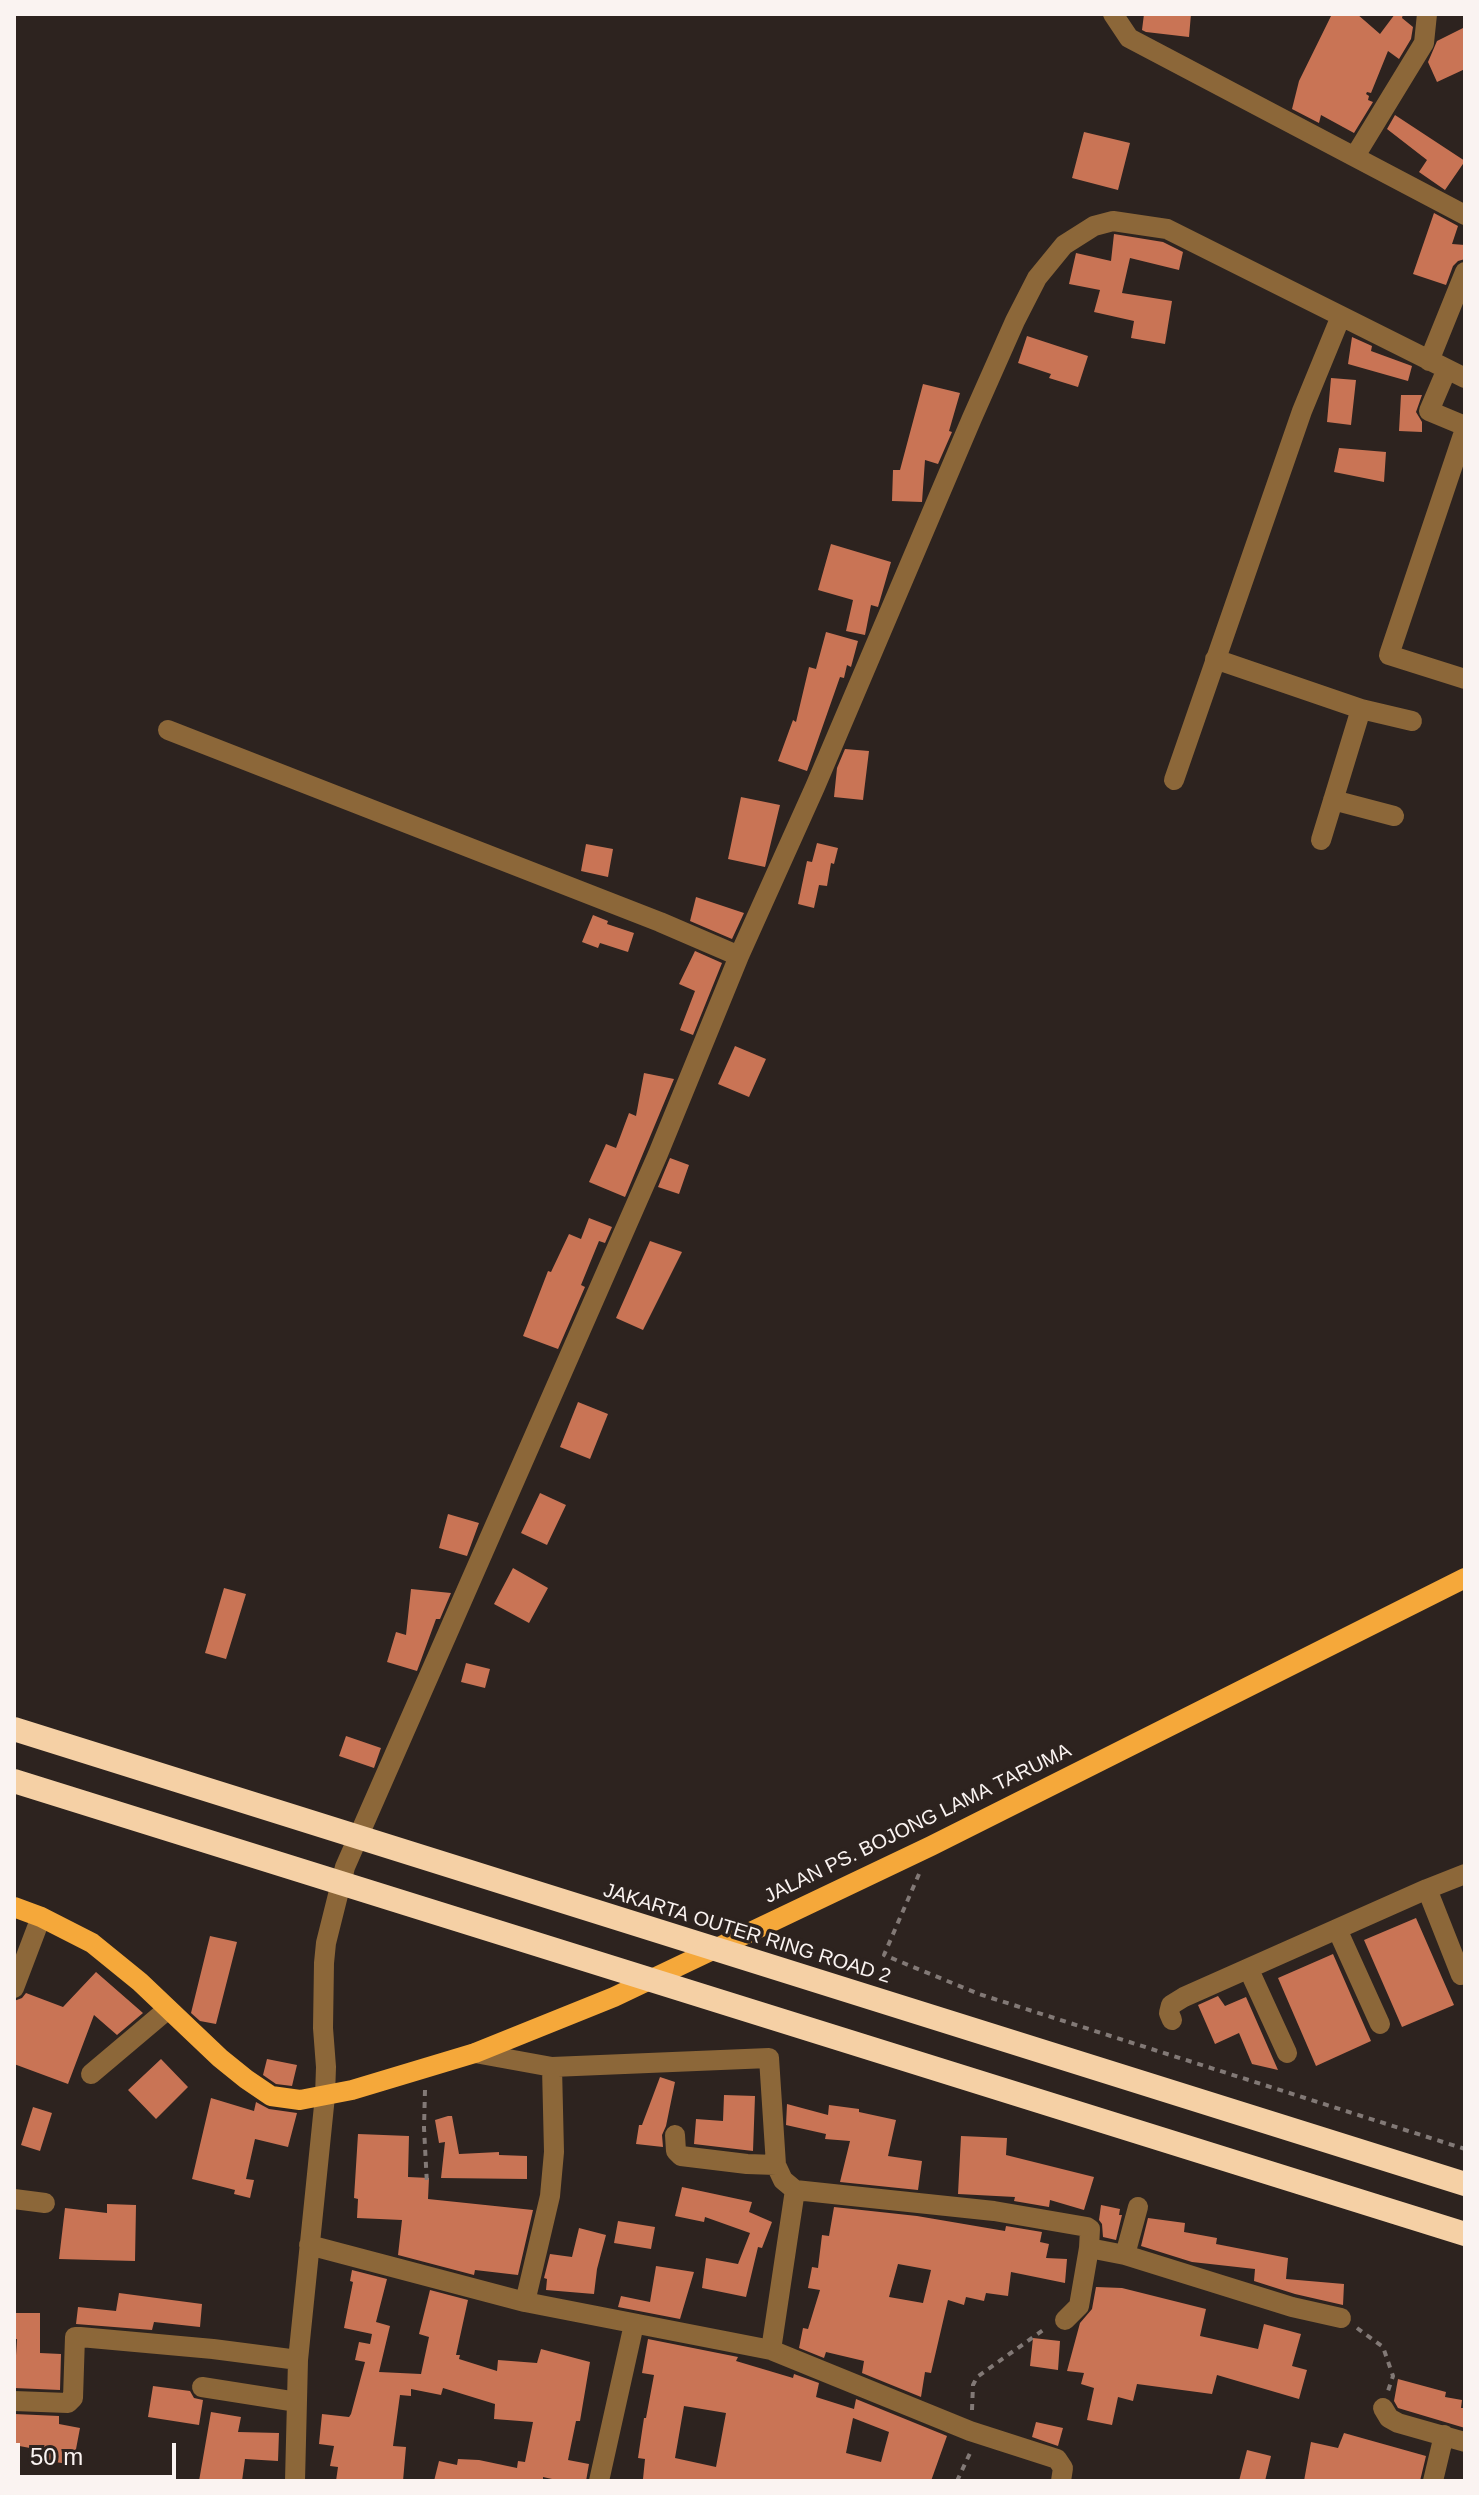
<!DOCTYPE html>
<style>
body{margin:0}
#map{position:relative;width:1479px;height:2495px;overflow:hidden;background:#2d231f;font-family:Helvetica,sans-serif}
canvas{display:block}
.frame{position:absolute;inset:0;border:16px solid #faf3f1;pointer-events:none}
.scale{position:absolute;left:16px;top:2443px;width:160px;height:36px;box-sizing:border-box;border:4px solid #faf3f1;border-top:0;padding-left:10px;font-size:24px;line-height:28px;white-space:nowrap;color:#faf3f1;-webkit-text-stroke:6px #2d231f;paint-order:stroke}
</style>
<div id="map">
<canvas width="1479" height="2495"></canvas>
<div class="frame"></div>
<div class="scale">50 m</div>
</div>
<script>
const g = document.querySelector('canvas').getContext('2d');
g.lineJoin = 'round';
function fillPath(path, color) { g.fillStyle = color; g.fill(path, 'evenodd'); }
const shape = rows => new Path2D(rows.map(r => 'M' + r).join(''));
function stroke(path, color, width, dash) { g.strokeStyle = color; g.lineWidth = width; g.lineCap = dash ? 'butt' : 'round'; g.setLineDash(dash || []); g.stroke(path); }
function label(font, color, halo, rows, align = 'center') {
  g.font = font + ' Helvetica,sans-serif'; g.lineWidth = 7; g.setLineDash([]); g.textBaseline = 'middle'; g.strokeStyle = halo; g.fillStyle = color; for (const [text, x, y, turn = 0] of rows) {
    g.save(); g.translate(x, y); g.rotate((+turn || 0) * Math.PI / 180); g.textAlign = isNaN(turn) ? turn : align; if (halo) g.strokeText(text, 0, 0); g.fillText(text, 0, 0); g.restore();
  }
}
const building = shape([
 [1144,14,1191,14,1189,37,1146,32,1142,30],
 [1332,14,1357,14,1380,34,1395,14,1403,14,1402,18,1413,27,1411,39,1399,59,1388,51,1371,93,1367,92,1366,94,1369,96,1368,100,1373,102,1354,133,1321,115,1319,123,1292,109,1299,81],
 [1465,27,1465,69,1437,82,1428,62,1437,41],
 [1395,115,1465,161,1445,190,1419,172,1427,160,1387,129],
 [1084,132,1130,143,1118,190,1072,178],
 [1434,213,1458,226,1452,244,1465,245,1465,259,1458,261,1453,266,1446,285,1413,274],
 [1114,234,1163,242,1183,252,1179,270,1130,258,1122,293,1172,301,1165,344,1131,338,1134,321,1094,312,1100,290,1069,284,1076,253,1111,261],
 [1027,336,1088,356,1078,387,1049,378,1051,374,1018,363],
 [1352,337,1372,346,1371,351,1412,366,1408,381,1348,364],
 [1331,378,1356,380,1351,425,1327,422],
 [923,384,960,393,949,431,952,432,938,464,925,460,922,502,892,501,893,470,900,470],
 [1401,395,1422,395,1416,412,1422,422,1422,432,1399,431],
 [1339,448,1386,452,1384,482,1334,472],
 [831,544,891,562,878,607,871,605,865,635,846,631,853,600,818,590],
 [826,632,858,641,851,667,847,665,844,678,840,677,807,771,778,761,793,720,796,722,809,667,816,669],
 [845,749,869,751,863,800,834,797,837,768],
 [741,797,780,805,765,867,728,859],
 [817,843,838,848,834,864,831,863,827,886,819,885,814,908,798,904,807,861,812,862],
 [586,844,613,849,608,877,581,871],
 [696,897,744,913,732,939,690,921],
 [593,915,608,921,607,924,634,933,628,952,600,943,598,948,582,942],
 [695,951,722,963,693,1035,680,1030,695,991,679,984],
 [735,1046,766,1059,749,1097,718,1084],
 [644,1073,674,1079,625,1197,589,1182,606,1144,616,1148,629,1113,636,1116],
 [670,1158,689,1165,679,1194,658,1187],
 [589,1218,612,1227,605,1243,599,1241,581,1285,585,1287,558,1349,523,1336,548,1271,551,1272,569,1234,581,1239],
 [650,1241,682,1252,643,1330,616,1318],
 [578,1402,608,1414,590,1459,560,1447],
 [540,1493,566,1505,547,1545,521,1533],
 [448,1514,479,1523,467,1556,439,1548],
 [513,1568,548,1588,529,1623,494,1604],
 [224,1588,246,1594,226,1659,205,1653],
 [411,1589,451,1593,440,1619,436,1619,417,1671,387,1662,396,1632,406,1635],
 [466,1663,490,1669,485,1688,461,1682],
 [346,1736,381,1748,374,1768,339,1756],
 [1416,1918,1454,2005,1402,2027,1364,1940],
 [210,1936,237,1942,216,2024,200,2021,191,2013],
 [1333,1954,1371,2041,1316,2066,1278,1978],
 [96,1972,143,2013,117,2035,94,2015,68,2084,14,2064,14,2001,22,1998,26,1993,63,2007],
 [1218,1996,1225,2006,1246,1997,1278,2070,1252,2064,1239,2033,1215,2044,1198,2005],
 [161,2059,188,2087,156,2119,128,2090],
 [267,2059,297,2065,292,2086,276,2084,263,2075],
 [660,2077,675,2082,666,2126,662,2135,663,2147,636,2144,639,2125,642,2125],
 [724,2095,755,2096,753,2151,694,2144,696,2119,723,2121],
 [211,2098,254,2111,256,2102,269,2109,297,2113,288,2147,255,2139,246,2179,254,2180,250,2198,234,2194,235,2190,192,2179],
 [787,2104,828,2115,829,2105,859,2109,859,2112,896,2120,888,2156,922,2161,918,2190,840,2182,850,2141,825,2139,826,2134,786,2125],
 [33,2107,52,2113,40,2151,21,2145],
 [448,2116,452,2116,459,2154,499,2152,499,2155,527,2156,527,2179,441,2178,445,2142,439,2143,435,2120],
 [358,2134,409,2136,408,2177,429,2178,428,2199,533,2210,518,2275,475,2270,474,2275,398,2255,402,2220,357,2218,358,2199,354,2198],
 [961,2136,1007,2138,1006,2155,1094,2177,1084,2210,1050,2200,1049,2207,1014,2201,1015,2197,958,2194],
 [682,2187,752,2202,749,2212,772,2222,762,2248,758,2247,746,2297,702,2288,706,2258,738,2264,750,2233,705,2217,704,2222,675,2216],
 [107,2204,136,2205,135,2261,59,2259,65,2208,107,2213],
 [1101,2205,1120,2209,1119,2215,1122,2215,1116,2240,1103,2237,1102,2224,1099,2220],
 [834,2207,917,2216,1005,2231,1006,2226,1042,2232,1040,2242,1049,2244,1046,2258,1067,2259,1065,2283,1011,2272,1008,2296,986,2293,984,2301,966,2297,964,2305,948,2300,931,2373,925,2372,921,2397,862,2373,864,2361,826,2352,824,2358,799,2348,803,2328,808,2329,820,2290,808,2288,812,2267,818,2268,822,2235,829,2236],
 [898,2264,931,2270,923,2303,889,2297],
 [1148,2218,1185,2223,1184,2232,1217,2238,1216,2244,1288,2258,1286,2279,1344,2284,1343,2305,1295,2294,1254,2281,1255,2269,1192,2262,1141,2246],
 [618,2221,655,2227,651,2249,614,2243],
 [579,2228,606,2235,597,2269,594,2294,546,2290,547,2279,544,2278,550,2254,572,2257],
 [656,2266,694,2272,680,2319,618,2307,621,2296,650,2302],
 [352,2270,387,2279,376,2322,390,2326,379,2372,421,2374,429,2337,419,2334,430,2290,468,2300,456,2355,460,2355,459,2359,497,2371,498,2360,537,2363,541,2349,590,2362,580,2421,576,2421,568,2460,589,2464,586,2481,561,2481,543,2477,543,2481,434,2481,439,2461,457,2465,458,2459,479,2460,517,2468,518,2461,525,2462,533,2422,494,2419,495,2404,443,2388,441,2395,411,2389,411,2396,400,2395,393,2446,406,2447,403,2481,336,2481,338,2467,330,2466,334,2446,319,2444,322,2414,349,2417,351,2414,365,2362,355,2360,359,2342,370,2344,372,2334,344,2328,353,2282,350,2281],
 [1096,2287,1122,2288,1206,2309,1200,2336,1258,2349,1264,2324,1301,2334,1292,2366,1307,2370,1299,2399,1217,2375,1212,2394,1137,2384,1133,2401,1118,2397,1112,2425,1087,2420,1094,2388,1081,2384,1084,2373,1067,2371,1080,2323,1092,2309],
 [119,2293,202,2304,200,2327,154,2322,152,2330,76,2324,78,2307,116,2311],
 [14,2313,40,2313,40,2353,61,2354,60,2390,14,2388,17,2339,14,2339],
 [1033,2338,1060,2341,1058,2370,1030,2366],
 [648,2339,738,2357,736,2361,793,2378,794,2374,819,2383,816,2397,854,2409,856,2399,947,2436,931,2481,663,2481,643,2479,645,2459,638,2458,644,2418,646,2418,654,2375,642,2373],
 [684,2406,726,2413,716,2467,675,2458],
 [853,2418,889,2432,881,2462,846,2453],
 [1398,2379,1446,2392,1445,2397,1462,2400,1461,2408,1465,2408,1465,2428,1398,2408,1394,2401],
 [153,2386,190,2391,194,2398,203,2400,199,2425,148,2417],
 [211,2412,241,2417,238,2432,279,2433,278,2461,245,2459,242,2481,199,2481],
 [14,2414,59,2416,59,2424,80,2428,73,2465,44,2460,46,2451,14,2445],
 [1036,2422,1063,2428,1058,2446,1032,2437],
 [1344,2433,1426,2456,1420,2481,1304,2481,1311,2442,1338,2448],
 [1247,2450,1271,2456,1265,2481,1239,2481]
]);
const path = shape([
 [919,1874,884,1955,979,1994,1465,2149],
 [425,2090,424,2128,427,2185],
 [1357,2328,1383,2347,1393,2376,1388,2391],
 [972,2410,973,2385,977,2377,1046,2328],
 [957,2481,971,2451]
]);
const minor = shape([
 [1113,14,1129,38,1465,215],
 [1355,156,1424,43,1427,14],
 [1429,361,1465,272],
 [1447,369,1429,411,1465,426],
 [1465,429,1389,655,1465,679],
 [1215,659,1361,709,1412,721],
 [168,730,660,922,739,956],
 [1174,780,1302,411,1341,316],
 [1333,800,1394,816],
 [1321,840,1361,709],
 [1427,1889,1461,1975],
 [1337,1929,1380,2024],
 [1249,1970,1287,2053],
 [14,1988,41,1917],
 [1172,2020,1169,2013,1171,2005,1184,1997,1427,1889,1465,1874],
 [475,2053,552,2067,769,2058,776,2165,783,2180,795,2190,994,2211,1087,2227,1090,2229,1089,2248,1079,2306,1065,2320],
 [91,2074,168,2009],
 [675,2135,676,2151,681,2156,747,2164,776,2165],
 [14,2199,45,2203],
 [309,2245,525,2302,771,2350,970,2431,1057,2459,1063,2468,1061,2481],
 [1089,2248,1125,2255,1292,2307,1341,2318],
 [1125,2255,1138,2207],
 [525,2302,550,2196,554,2152,552,2067],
 [771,2350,795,2190],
 [202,2387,297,2402],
 [14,2401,68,2403,73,2398,75,2337,80,2337,213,2349,298,2360],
 [1383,2408,1389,2418,1398,2423,1465,2442],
 [295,2481,298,2360,325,2096,326,2067,323,2028,324,1963,326,1943,345,1867,658,1154,739,956,815,787,972,418,1015,321,1037,278,1064,245,1094,226,1113,221,1167,229,1465,378],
 [599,2481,634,2324],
 [1433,2481,1444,2435]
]);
const major = shape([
 [14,1907,41,1917,92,1943,140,1982,220,2058,246,2079,271,2096,300,2100,352,2090,475,2053,614,1997,931,1846,1465,1578]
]);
const highway = shape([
 [14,1729,1465,2184],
 [14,1781,1465,2234]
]);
const streetNames = [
 ["JALAN PS. BOJONG LAMA TARUMA",918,1824,-26],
 ["JAKARTA OUTER RING ROAD 2",747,1934,17]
];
fillPath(building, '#c97455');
stroke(path, '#827976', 4, [6, 6]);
stroke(minor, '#8c6739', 20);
stroke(major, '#f5a83a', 20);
stroke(highway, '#f5d0a5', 24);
label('20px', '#faf3f1', '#2d231f', streetNames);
</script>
